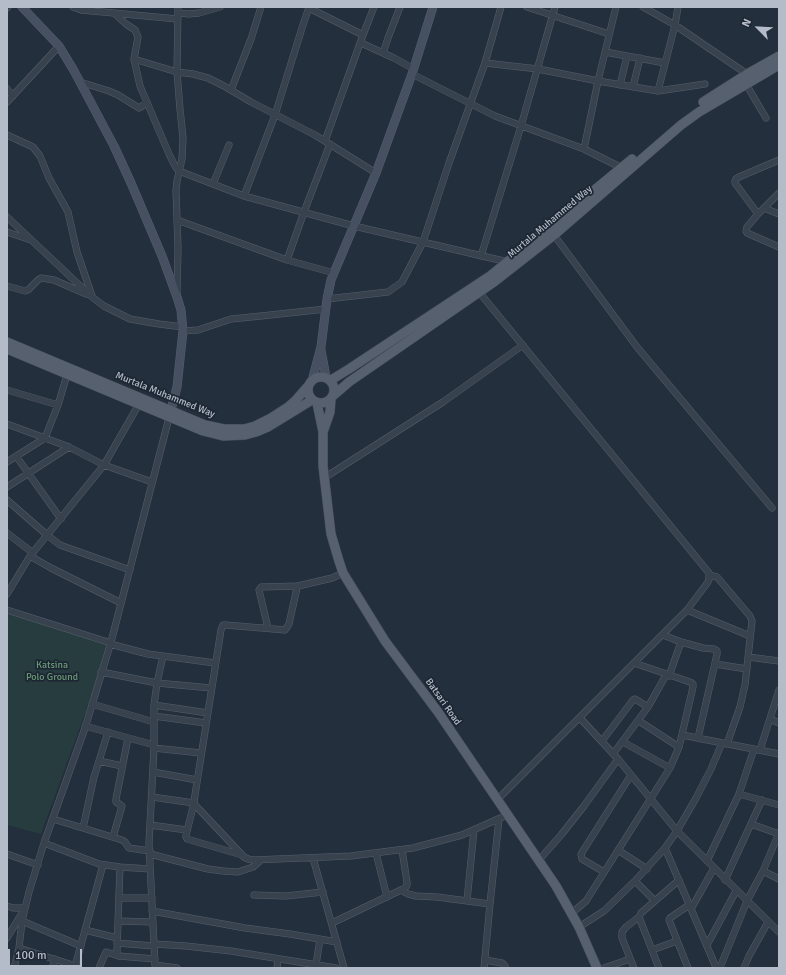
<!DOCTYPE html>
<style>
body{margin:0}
#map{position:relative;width:786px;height:975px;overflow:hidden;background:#242f3e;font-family:Signika,sans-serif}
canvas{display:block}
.frame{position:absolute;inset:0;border:8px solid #b4bcc9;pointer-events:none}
.north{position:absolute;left:738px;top:8px;width:40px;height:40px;-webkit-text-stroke:3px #1d2633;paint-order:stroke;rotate:294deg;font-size:11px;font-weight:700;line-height:16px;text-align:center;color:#b4bcc9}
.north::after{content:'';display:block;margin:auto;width:14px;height:18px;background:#b4bcc9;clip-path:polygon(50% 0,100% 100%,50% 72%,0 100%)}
.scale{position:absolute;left:8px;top:949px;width:74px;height:18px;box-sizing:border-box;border:2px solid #b4bcc9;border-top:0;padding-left:5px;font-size:12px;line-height:14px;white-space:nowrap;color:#b4bcc9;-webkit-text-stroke:3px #1d2633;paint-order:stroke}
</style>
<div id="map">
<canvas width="786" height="975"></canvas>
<div class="frame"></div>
<div class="north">N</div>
<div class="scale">100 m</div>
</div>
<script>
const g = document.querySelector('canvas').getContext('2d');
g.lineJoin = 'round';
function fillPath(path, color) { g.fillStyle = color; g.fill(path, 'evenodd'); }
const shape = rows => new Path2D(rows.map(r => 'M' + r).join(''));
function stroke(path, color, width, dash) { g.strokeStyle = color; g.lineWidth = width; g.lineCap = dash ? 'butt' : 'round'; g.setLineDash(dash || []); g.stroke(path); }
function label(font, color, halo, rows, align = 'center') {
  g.font = font + ' Signika,sans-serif'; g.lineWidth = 3.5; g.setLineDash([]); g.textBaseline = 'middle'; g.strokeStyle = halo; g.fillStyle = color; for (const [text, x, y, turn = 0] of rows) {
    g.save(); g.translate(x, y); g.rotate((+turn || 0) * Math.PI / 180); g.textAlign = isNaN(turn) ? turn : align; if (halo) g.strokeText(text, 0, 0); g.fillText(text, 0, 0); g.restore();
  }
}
const green = shape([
 [7,608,111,642,41,834,7,825]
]);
const street = shape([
 [73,7,81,10,178,19],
 [527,7,609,34],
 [643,7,675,25,747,74],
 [7,8,8,7],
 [309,8,363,35],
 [178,13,189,14,199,13,220,7],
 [115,14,126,24,135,30,138,37,134,59,140,86,169,154,175,166,179,171,244,196,354,226,508,262],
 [361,43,394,58,414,69],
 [605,52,665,63],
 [383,53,388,38,400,7],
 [134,59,177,72,193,74,208,78,224,86,251,102,315,135,376,173],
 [485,63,538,69,598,81,658,91,705,84],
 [412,74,495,116,584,149,622,168],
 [80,82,109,91,118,95,139,108,141,107,147,102],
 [746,84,766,118],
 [620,85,627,56],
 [633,87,640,58],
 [7,89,13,96],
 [231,90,251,39,261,7],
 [658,91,675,25,678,7],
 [7,102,59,46],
 [7,135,33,147,40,156,49,178,68,212,77,252,92,296],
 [325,141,363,35,374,7],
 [584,149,598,81,616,7],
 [213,184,229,145],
 [779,193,758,214,747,227,746,231,747,233,779,247],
 [244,196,275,115,302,28,309,7],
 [764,208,779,214],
 [758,214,735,183,735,181,736,179,739,177,779,160],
 [7,217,92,297,104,306,130,319,159,324,183,327],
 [177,220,287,260,334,273],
 [7,232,31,240],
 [554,235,637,347,772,508],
 [481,256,521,126,555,7],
 [287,260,304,212,330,144],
 [7,286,25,291,28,290,38,280,41,278,54,280,86,294],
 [479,292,709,573,709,578,708,582,687,610,497,800],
 [177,294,178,248,176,190,177,181,182,159,183,138,180,109,177,72,178,7],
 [327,299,388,292,402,282,423,242,449,163,485,63,501,7],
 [183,331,198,330,231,319,261,316,326,309],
 [7,390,58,405],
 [7,424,45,438,69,447,104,465,152,482],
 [16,456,61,519],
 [7,462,45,438,58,405,67,375],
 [324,478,443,402,523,345],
 [7,487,69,447],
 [7,500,47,535,60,545,130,570],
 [7,533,33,553],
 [30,556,51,568,121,603],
 [709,578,713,576,717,577,750,616,752,621,745,685,740,707,727,744],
 [7,594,30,556,104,465,139,404],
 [7,610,111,643],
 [687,610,750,636],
 [268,628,259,590,261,587,298,586,332,578,343,573],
 [663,635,681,642,703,648,714,649,717,651,717,654,698,738],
 [110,644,148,654,215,663],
 [748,657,779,661],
 [715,664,747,669],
 [101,672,157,683,211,688],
 [669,676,681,642],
 [92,704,154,722],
 [154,705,208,713],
 [154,716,206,723],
 [580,718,618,759,677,831,779,932],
 [770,719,779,723],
 [639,721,679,747],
 [85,726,154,745],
 [682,735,779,754],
 [602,741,633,700,635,699,648,707],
 [623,742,670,768],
 [154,748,201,753],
 [760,750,779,690],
 [613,754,648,707,666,675],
 [99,761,122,766],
 [153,772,197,780],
 [739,794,779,805],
 [152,797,194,803],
 [194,803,197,807,244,857,248,859,253,860,351,856,413,848,462,835,507,815],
 [53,819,122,840,125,842,129,848,150,851],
 [751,824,779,834],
 [150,825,187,830],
 [83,828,94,777,108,732],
 [113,837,122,806,116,802,116,799,128,738],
 [44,843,99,864,120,867,150,869],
 [665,848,715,965,718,967,721,965,747,901,763,871,779,833],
 [618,850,647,869],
 [376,853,387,897],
 [7,854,38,865],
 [150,854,208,869,223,871,238,872,253,867,261,860],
 [242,855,187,839,186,837,186,835,194,803,195,795,221,630,223,625,226,625,285,630,289,624,297,588,298,586],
 [313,858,344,968],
 [539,860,561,835,584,806,618,759],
 [707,861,739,794,754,749],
 [763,871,779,879],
 [604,872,582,859,581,854,631,775],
 [725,880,762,800],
 [635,881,655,901],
 [401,890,408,894,416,896,437,897,490,904],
 [254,895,286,896,323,892],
 [119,898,152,898],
 [467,901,474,830],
 [7,906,13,908,25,908],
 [691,909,714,868],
 [152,911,245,928,290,934,337,942],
 [572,913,586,901,670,768,679,747,693,687,693,684,690,682,634,663],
 [22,921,81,946],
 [118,921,153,922],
 [332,923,405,888,407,885,407,882,402,850],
 [579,927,604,911,635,881,665,848,677,831,696,798,711,769,722,743],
 [85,930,117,938],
 [7,938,22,913],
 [117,943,154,946],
 [154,944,186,946,231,951,336,968],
 [707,945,736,891],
 [19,948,76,966,78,968],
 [652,950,677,941],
 [119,956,117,954,117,950,120,867],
 [485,960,502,963,505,966,505,968],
 [155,965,177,968],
 [316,965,320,939],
 [76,966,76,963,103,865],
 [14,968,19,948,22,921,29,892,44,843,85,728,111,642,170,414],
 [52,968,55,959],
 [99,968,106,952,119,956,155,959],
 [156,968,155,965,149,843,154,748,154,705,157,683,163,656],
 [277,968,278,959],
 [484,968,490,904,499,819],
 [604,968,630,959],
 [634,968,622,938,622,932,626,927,639,917],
 [659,968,639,917,641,913,679,880],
 [688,968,669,920,670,918,689,905],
 [744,968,749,956,768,922]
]);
const secondary = shape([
 [22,7,59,46,73,69,114,146,131,183,162,256,177,297,181,310,183,331,177,387,171,410],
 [321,350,326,377],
 [312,381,321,347,327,299,331,280,376,173,412,74,433,7]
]);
const primary = shape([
 [703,102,747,74,779,56],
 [7,342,205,425,224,429,244,429,255,426,271,418,288,407,295,401,309,385],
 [7,349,203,431,223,436,245,435,256,432,268,427,312,400],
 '308 390a13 13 0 1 1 26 0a13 13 0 1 1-26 0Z',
 [331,380,349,369,490,276,632,159],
 [334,395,349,382,494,282,554,235,681,125,699,112,779,65],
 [317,403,323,432,323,466,331,534,339,561,343,573,385,641,438,712,556,886,579,927,597,968],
 [323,432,330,412,331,399]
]);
const streetNames = [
 ["Murtala Muhammed Way",550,222,-40],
 ["Murtala Muhammed Way",165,395,22],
 ["Batsari Road",443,702,55]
];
const parkNames = [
 ["Katsina",52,665],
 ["Polo Ground",52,677]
];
fillPath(green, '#263c3f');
stroke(street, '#565f6c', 7);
stroke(secondary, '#565f6c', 9);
stroke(primary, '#414a57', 10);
stroke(street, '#38414e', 6);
stroke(secondary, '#465061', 8);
stroke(primary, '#56606e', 9);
label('10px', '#b4bcc9', '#1d2633', streetNames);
label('10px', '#6b9a76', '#1d2633', parkNames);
</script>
